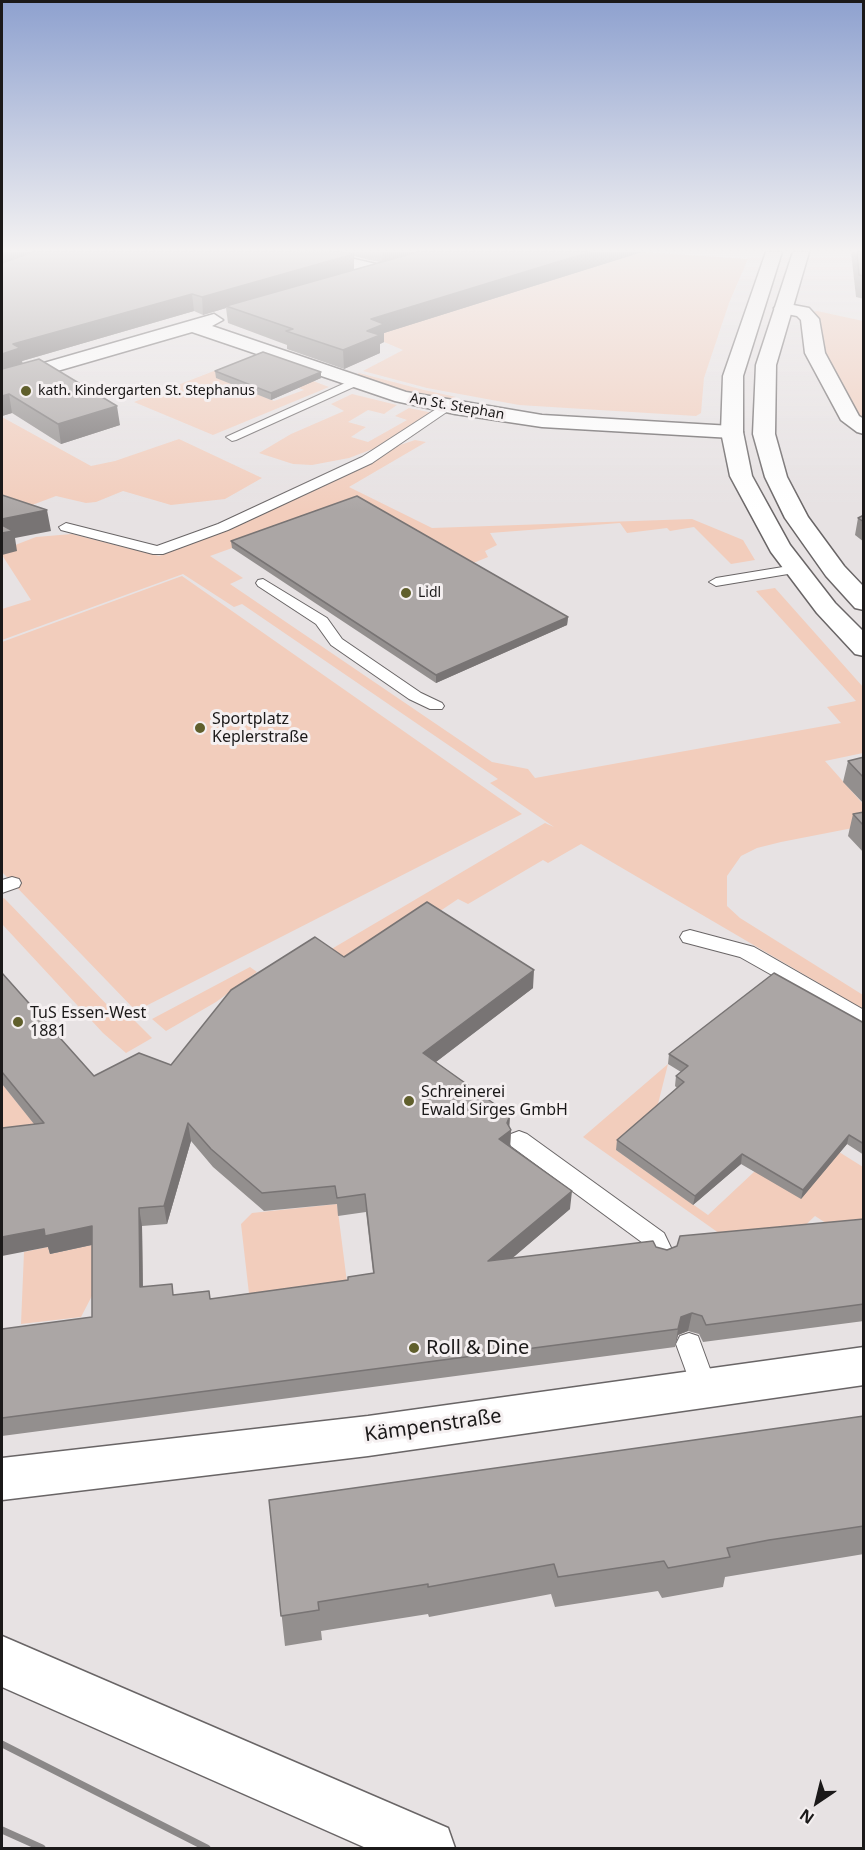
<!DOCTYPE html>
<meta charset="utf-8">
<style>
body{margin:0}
#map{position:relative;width:865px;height:1850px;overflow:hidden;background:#e7e2e3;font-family:"Noto Sans",sans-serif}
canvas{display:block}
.frame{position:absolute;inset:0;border:3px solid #1b1919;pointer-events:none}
.north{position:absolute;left:787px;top:1772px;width:60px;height:60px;-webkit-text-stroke:4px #f5f0f1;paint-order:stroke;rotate:215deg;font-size:16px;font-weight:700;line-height:24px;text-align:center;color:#1b1919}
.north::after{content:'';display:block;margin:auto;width:21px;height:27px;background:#1b1919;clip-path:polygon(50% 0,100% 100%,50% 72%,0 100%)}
</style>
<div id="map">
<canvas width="865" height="1850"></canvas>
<div class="frame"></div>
<div class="north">N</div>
</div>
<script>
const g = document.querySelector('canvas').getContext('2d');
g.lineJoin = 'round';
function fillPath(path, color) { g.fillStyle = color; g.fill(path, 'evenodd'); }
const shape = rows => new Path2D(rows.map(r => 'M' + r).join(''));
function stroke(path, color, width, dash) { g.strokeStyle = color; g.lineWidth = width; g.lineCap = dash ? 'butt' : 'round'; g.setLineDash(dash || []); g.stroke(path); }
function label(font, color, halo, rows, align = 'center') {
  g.font = font + ' "Noto Sans",sans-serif'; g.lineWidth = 6; g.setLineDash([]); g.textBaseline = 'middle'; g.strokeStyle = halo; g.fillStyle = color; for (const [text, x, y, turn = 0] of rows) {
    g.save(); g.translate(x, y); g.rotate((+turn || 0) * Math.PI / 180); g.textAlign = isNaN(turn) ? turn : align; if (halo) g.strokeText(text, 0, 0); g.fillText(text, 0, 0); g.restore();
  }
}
const green = shape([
 [642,252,748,259,729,303,704,378,701,413,696,416,519,405,427,388,363,371,403,350,377,339,356,308],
 [817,311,863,321,863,425,837,386,808,313],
 [250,357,329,387,213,435,134,402],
 [243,366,304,390,274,401,217,378],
 [359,373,424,390,456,397,450,402,351,378],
 [352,394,397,405,384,414,368,410,348,422,366,427,351,437,368,442,407,420,395,416,409,408,433,413,378,447,349,458,312,465,293,464,259,453,291,434,344,411,331,404],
 [2,417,91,466,115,461,179,439,262,478,225,499,171,505,123,491,96,502,86,503,56,496,19,510,2,501],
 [415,440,426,442,349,487,432,528,692,519,743,540,755,560,731,564,694,527,670,531,667,528,627,533,620,523,490,533,497,545,485,551,488,557,466,566,357,503,210,556,243,578,230,584,492,762,528,769,535,778,841,723,827,707,856,701,756,591,775,588,863,687,863,753,825,761,863,804,863,826,781,842,757,848,741,856,727,876,727,906,740,918,863,995,863,1009,581,844,548,863,543,860,468,904,458,899,373,956,398,974,318,957,545,823,554,827,490,783,498,779,242,604,234,607,183,574,2,640,2,609,31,600,2,555,10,547,36,537,72,534,159,556,356,471,394,447],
 [182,576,522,814,136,1011,2,872,2,642],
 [4,898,114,1012,122,1008,152,1038,126,1053,103,1033,2,924,2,899],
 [250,967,257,972,216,1002,166,1031,152,1019],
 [668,1064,656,1112,616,1150,708,1215,801,1128,863,1167,863,1233,832,1227,815,1216,795,1235,740,1248,583,1137],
 [2,1084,37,1127,2,1147],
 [337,1204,349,1298,251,1311,241,1224,252,1213],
 [96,1244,96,1288,81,1317,21,1324,24,1252,48,1247,50,1254]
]);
const lane = shape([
 [354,379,360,383,358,385,236,440,232,441,226,437,354,379],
 [447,402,451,403,451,409,372,463,228,530,163,554,153,554,61,530,59,527,66,523,157,546,218,524,362,457,447,402],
 [795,565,800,566,802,569,800,572,716,586,709,582,716,578,795,565],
 [263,579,327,618,342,639,421,693,442,703,444,706,442,709,430,709,409,699,331,645,316,624,258,586,256,583,258,580,263,579],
 [12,877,19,879,21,883,19,887,2,893,2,880,12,877],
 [690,930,754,947,864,1010,864,1027,740,957,683,942,680,937,683,932,690,930],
 [519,1131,527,1134,664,1233,675,1256,672,1263,663,1266,654,1263,647,1246,511,1146,508,1140,511,1134,519,1131],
 [689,1333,698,1336,717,1388,713,1396,704,1399,695,1396,676,1344,680,1336,689,1333]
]);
const street = shape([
 [297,252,324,252,389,267,392,271,383,276,299,256,297,252],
 [783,303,809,308,819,319,825,353,859,416,864,419,864,434,857,432,841,420,805,353,801,320,797,316,777,312,774,308,783,303],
 [214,314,223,320,212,326,406,392,542,415,732,426,739,428,743,432,739,436,732,438,542,427,455,414,395,401,192,332,2,387,2,375,214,314],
 [864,1347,864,1385,368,1456,2,1500,2,1458,368,1416,864,1347]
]);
const secondary = shape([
 [766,252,782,252,743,376,743,432,752,476,790,545,835,603,864,632,864,656,855,654,817,613,771,552,730,476,721,432,723,376,766,252],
 [793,252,809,252,776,365,775,434,787,477,808,517,844,566,864,587,864,610,855,608,826,576,785,518,765,477,753,434,756,365,793,252]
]);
const highway = shape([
 [2,1636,448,1828,455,1848,366,1848,2,1687,2,1636]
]);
const rail = shape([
 [2,1744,207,1848],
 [2,1830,42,1848]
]);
const wall = shape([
 [2,252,642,252,384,333,384,342,380,344,380,353,344,369,287,349,287,345,228,323,226,308,203,315,194,311,22,361,23,364,120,425,61,444,12,413,2,416],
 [354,256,369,260,380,262,354,270],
 [851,252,864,252,864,299,856,297],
 [215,371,321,372,321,378,271,400,216,378],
 [864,515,864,542,855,535,858,518],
 [231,541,568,617,567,625,436,683,232,548],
 [864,757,864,804,843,782,848,761],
 [864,812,864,853,848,836,853,814],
 [344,957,533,988,436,1062,510,1115,509,1127,511,1130,510,1147,570,1209,512,1258,656,1247,667,1250,864,1219,864,1321,703,1342,699,1334,688,1331,678,1335,675,1347,2,1436,2,1329,92,1317,92,1245,50,1254,48,1247,34,1124,2,1084,2,973,94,1076,171,1065],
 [191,1141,213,1167,264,1211,337,1204,338,1216,366,1212,373,1273,348,1280,210,1299,175,1295,143,1287,142,1226,167,1224],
 [864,1023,864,1155,847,1144,801,1199,741,1164,693,1205,616,1150,617,1140,677,1088,675,1086,676,1076,681,1072,668,1064,669,1054],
 [864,1416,864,1554,761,1571,725,1577,723,1587,662,1598,658,1591,555,1607,551,1594,429,1617,428,1614,321,1631,322,1640,285,1646,269,1500]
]);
const shadedWall = shape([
 [2,252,39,252,2,266],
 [382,252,422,252,382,263],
 [590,252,642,252,384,333,384,342,380,344,380,353,344,369,343,350,367,331,371,319],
 [354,254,354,271,226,306,226,308,203,315,202,297],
 [192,294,194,311,22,361,23,367,2,373,2,354,13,344],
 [321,372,321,378,271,400,271,393],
 [9,394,12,413,2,416,2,396],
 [117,406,120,425,61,444,58,424],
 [47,510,51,531,15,538,17,551,2,555,2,519],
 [568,617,567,625,436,683,436,675],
 [534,970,533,988,424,1071,423,1053],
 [510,1115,509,1131,511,1130,510,1148,499,1139],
 [188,1123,191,1141,167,1224,164,1206],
 [849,1135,847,1144,801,1199,803,1190],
 [742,1154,741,1164,693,1205,695,1196],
 [572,1191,570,1209,488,1279,488,1261],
 [139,1208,142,1226,143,1305,140,1287],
 [92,1226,96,1244,50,1254,48,1247,2,1256,2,1237,44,1229],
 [692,1313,688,1331,678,1335,675,1347,678,1329,681,1317]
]);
const building = shape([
 [33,252,341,252,354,254,202,297,192,294,13,344,20,348,2,354,2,263,33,252],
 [417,252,590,252,371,319,384,324,367,331,380,335,343,350,286,331,293,329,226,306,417,252],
 [857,252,864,252,864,276,859,275,857,252],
 [263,352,321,372,271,393,215,371,263,352],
 [39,359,117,406,58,424,9,394,2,396,2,369,39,359],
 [2,495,47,510,2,519,2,495],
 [357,496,568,617,436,675,231,541,357,496],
 [864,515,864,522,858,518,864,515],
 [2,525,13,531,2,533,2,525],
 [864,757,864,778,848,761,864,757],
 [864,812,864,826,853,814,864,812],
 [427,902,534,970,423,1053,510,1115,507,1123,511,1130,499,1139,572,1191,488,1261,653,1241,656,1247,667,1250,677,1246,680,1236,864,1219,864,1304,706,1325,702,1316,692,1313,681,1317,678,1329,2,1418,2,1329,92,1317,92,1226,45,1236,44,1229,2,1237,2,1128,44,1123,2,1072,2,973,94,1076,139,1053,171,1065,231,990,315,937,344,957,427,902],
 [188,1123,211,1149,262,1193,335,1186,337,1198,365,1194,374,1273,348,1277,348,1280,210,1299,209,1291,173,1295,172,1284,140,1287,139,1208,164,1206,188,1123],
 [774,973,864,1023,864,1144,849,1135,803,1190,742,1154,695,1196,617,1140,684,1082,676,1076,688,1066,669,1054,774,973],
 [864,1416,864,1526,769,1540,727,1548,730,1557,668,1568,664,1561,558,1577,554,1564,428,1587,428,1584,318,1602,319,1610,281,1616,269,1500,864,1416]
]);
const markers = [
 [26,391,6,"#605f2c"],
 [406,593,6,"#605f2c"],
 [200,728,6,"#605f2c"],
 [18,1022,6,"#605f2c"],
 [409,1101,6,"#605f2c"],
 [414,1348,6,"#605f2c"]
];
const farPoinames = [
 ["kath. Kindergarten St. Stephanus",38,391],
 ["Lidl",418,593]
];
const farStreetnames = [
 ["An St. Stephan",457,407,10]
];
const poiNames = [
 ["Sportplatz",212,719],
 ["Keplerstraße",212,737],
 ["TuS Essen-West",30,1013],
 ["1881",30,1031],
 ["Schreinerei",421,1092],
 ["Ewald Sirges GmbH",421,1110]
];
const nearPoinames = [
 ["Roll & Dine",426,1348]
];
const nearStreetnames = [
 ["Kämpenstraße",433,1426,-8]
];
fillPath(green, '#f2cdbc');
stroke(lane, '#696566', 2);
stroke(street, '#696566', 3);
stroke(secondary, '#696566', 3);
stroke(highway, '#696566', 3);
fillPath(lane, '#fff');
fillPath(street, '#fff');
fillPath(secondary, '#fff');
fillPath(highway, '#fff');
stroke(rail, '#8b8888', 7);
fillPath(wall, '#938f8e');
fillPath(shadedWall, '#787474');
fillPath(building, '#aba6a5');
stroke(building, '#787474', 1.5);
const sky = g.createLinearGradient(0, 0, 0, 511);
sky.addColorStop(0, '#8ea1cf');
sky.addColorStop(0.49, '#f4f2f2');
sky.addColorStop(1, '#f4f2f200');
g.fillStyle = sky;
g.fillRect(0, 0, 865, 511);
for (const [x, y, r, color] of markers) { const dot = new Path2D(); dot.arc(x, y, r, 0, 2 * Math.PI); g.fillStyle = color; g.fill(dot); stroke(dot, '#f5f0f1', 2); }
label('14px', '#1b1919', '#f5f0f1', farPoinames, 'left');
label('14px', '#1b1919', '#f5f0f1', farStreetnames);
label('16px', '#1b1919', '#f5f0f1', poiNames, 'left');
label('20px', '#1b1919', '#f5f0f1', nearPoinames, 'left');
label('20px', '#1b1919', '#f5f0f1', nearStreetnames);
</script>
